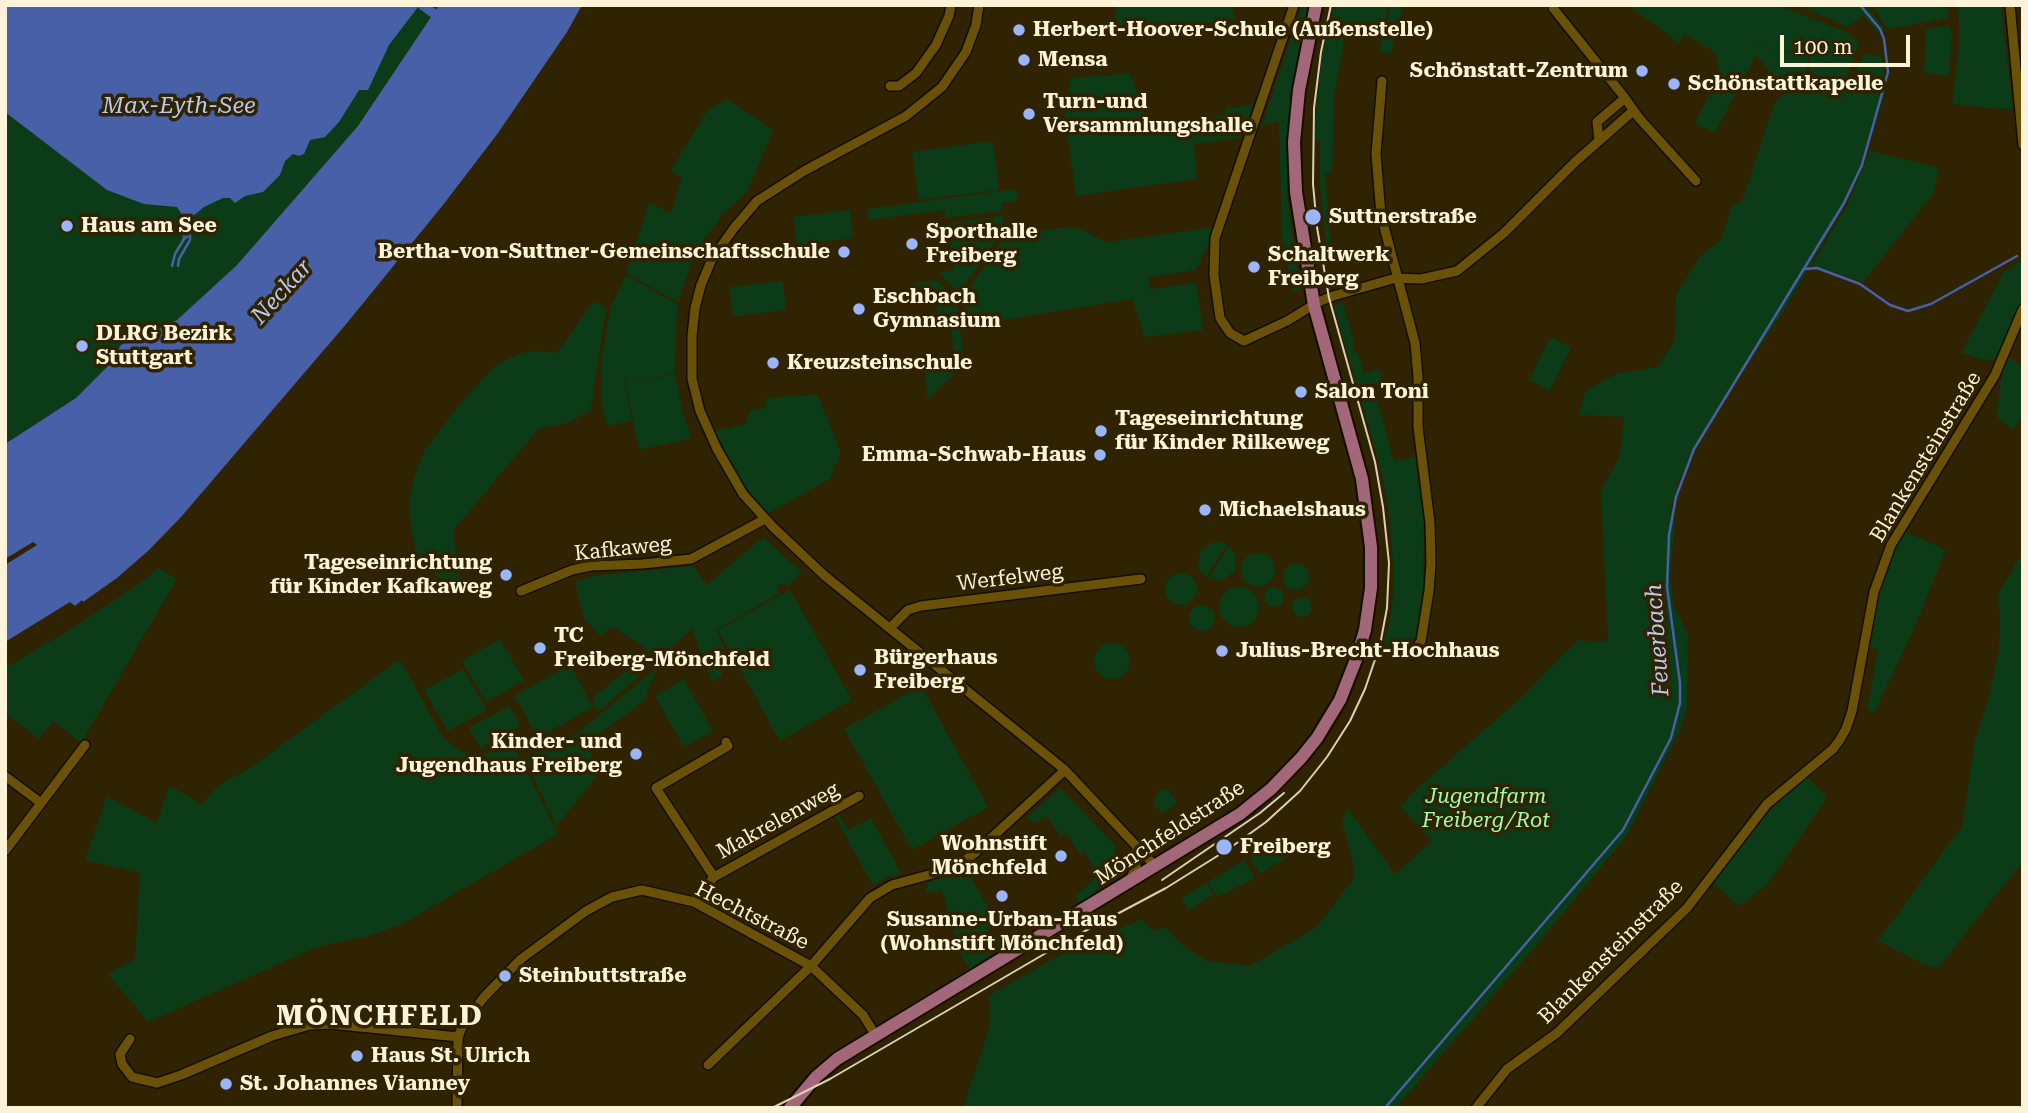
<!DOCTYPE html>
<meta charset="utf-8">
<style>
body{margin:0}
#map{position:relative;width:2028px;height:1113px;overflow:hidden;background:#302301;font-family:"Roboto Serif",serif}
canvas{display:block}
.frame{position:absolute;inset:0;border:7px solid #fdf3d9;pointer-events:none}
.scale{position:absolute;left:1780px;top:35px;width:130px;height:32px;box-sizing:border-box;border:4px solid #fdf3d9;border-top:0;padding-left:9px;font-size:21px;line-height:24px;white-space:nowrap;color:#fdf3d9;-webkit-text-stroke:5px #302301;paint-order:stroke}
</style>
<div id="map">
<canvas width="2028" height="1113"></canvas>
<div class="frame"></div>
<div class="scale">100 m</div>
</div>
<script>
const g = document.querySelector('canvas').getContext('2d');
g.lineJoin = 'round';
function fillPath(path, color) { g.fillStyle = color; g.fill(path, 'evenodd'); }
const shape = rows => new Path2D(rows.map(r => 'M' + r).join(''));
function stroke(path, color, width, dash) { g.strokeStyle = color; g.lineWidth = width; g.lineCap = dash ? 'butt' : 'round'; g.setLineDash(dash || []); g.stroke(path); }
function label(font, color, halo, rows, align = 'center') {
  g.font = font + ' "Roboto Serif",serif'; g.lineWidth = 7; g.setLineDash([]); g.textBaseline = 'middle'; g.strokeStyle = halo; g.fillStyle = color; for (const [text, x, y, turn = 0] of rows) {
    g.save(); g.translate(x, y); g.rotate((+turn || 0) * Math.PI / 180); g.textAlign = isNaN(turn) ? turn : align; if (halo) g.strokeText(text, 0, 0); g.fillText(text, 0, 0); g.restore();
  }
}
const green = shape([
 [5,5,439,5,358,126,237,265,177,320,121,345,109,365,76,398,5,444],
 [1117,5,1233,5,1235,19,1112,35],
 [1302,5,1310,5,1300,44,1291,93,1287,194,1300,293,1292,290,1282,237,1279,122,1262,125],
 [1334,5,1389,5,1379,40,1368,38,1370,30,1347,24,1334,98,1332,173,1325,174,1332,252,1327,252,1320,188,1320,140,1314,140,1315,124,1322,55],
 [1391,5,1403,5,1391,54,1379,51],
 [1628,5,1777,5,1844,31,1859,42,1844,86,1809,80,1809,55,1798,48,1780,55,1743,33,1780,56,1798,50,1808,56,1806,78,1798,72,1782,85,1756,55,1715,133,1695,123,1719,76,1716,53,1685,34,1679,43],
 [1799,5,1865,5,1884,28,1877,32,1864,16,1847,27],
 [1872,5,1946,5,1949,18,1888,29],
 [1956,5,2001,5,2013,110,1952,104,1959,45,1959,20],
 [1949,25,1952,33,1949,76,1924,73,1926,29],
 [1863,54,1882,56,1886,89,1862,169,1845,205,1783,312,1711,419,1685,472,1676,483,1679,498,1671,503,1675,522,1670,577,1674,605,1688,635,1687,707,1682,726,1626,837,1534,948,1396,1108,963,1108,989,1029,990,1008,988,996,1060,955,1142,919,1152,931,1165,927,1182,945,1207,961,1250,966,1317,927,1354,878,1354,867,1342,821,1348,809,1394,873,1398,872,1432,841,1401,807,1409,796,1524,695,1578,640,1608,642,1601,490,1620,455,1624,417,1579,415,1586,390,1619,373,1657,367,1675,340,1676,294,1700,257,1722,238,1732,205,1742,202,1774,104,1794,82,1849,91],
 [1130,73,1149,126,1224,115,1226,108,1253,105,1241,138,1194,144,1197,179,1076,196,1064,109,1071,78],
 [727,99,773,130,747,192,721,216,695,253,678,302,626,273,649,202,671,213,682,178,671,170,707,111],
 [993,141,999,190,918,200,912,152],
 [1870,151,1939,168,1933,194,1863,282,1831,271,1810,269,1847,206],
 [1016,189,1018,201,1001,203,1001,211,946,218,944,210,869,220,867,209],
 [850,210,853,238,797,245,794,217],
 [1003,216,1004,229,959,293,938,273,954,270,948,223],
 [1076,227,1106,242,1216,227,1196,270,1148,277,1150,289,1196,283,1203,330,1145,337,1132,299,968,326,963,297,1007,234],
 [2023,259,2022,298,1996,358,1984,361,1962,352,2003,273],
 [626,275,677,304,675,374,624,382,632,421,607,426,601,402,601,362,610,309],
 [936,280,956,299,965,363,928,399,924,367,955,362,950,323,939,324,936,303,912,303,910,284],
 [783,281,786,310,733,316,729,287],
 [594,301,606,308,591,410,568,423,539,428,453,531,460,580,457,592,418,561,412,533,409,508,413,480,425,450,460,404,496,365,521,353,537,351,557,353],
 [1343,303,1354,342,1352,344,1355,353,1358,352,1364,373,1379,369,1383,381,1373,384,1394,462,1415,456,1424,522,1423,589,1416,637,1392,650,1384,646,1392,608,1394,574,1388,505,1379,462,1334,306],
 [1550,337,1571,347,1550,391,1529,380],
 [2009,357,2023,367,2023,416,2013,430,1996,416,2002,374],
 [675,375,683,414,692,438,639,450,625,382],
 [817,394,841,453,830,479,767,514,746,491,714,431,746,424,750,410,764,409,767,398],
 [1904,531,1946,550,1912,633,1874,713,1867,709,1878,650,1869,647,1879,593,1896,546],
 [763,537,802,573,787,587,784,583,777,587,780,593,716,630,724,647,722,676,712,682,692,629,598,712,593,697,651,652,613,627,600,636,584,619,575,583,592,576,693,566,707,585],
 [1219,542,1227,544,1206,577,1198,568,1200,552,1211,543],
 [1229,546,1236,556,1235,571,1223,580,1208,579],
 [2023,551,2023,861,1938,968,1921,963,1878,941,1962,826,1975,740,1989,697,1999,649,2000,618,1998,594],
 '1241 570a17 17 0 1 1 34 0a17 17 0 1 1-34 0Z',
 '1283 577a13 13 0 1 1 26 0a13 13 0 1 1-26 0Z',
 [158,568,177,579,81,743,53,721,39,739,5,714,5,668,76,626,139,584],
 '1165 589a16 16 0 1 1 32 0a16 16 0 1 1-32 0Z',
 '1219 607a20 20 0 1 1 40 0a20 20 0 1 1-40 0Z',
 '1264 597a10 10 0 1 1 20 0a10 10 0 1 1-20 0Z',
 [790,590,852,700,780,741,718,630],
 '1292 607a10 10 0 1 1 20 0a10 10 0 1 1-20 0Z',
 '1189 618a13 13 0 1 1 26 0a13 13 0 1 1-26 0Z',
 [500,639,524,681,486,702,462,661],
 '1094 661a18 18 0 1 1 36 0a18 18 0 1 1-36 0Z',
 [397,661,402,663,443,738,466,755,516,750,558,834,402,924,373,935,317,947,148,1022,108,974,135,959,140,873,85,860,107,796,157,823,169,785,203,805,210,794,221,784,253,766],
 [570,665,593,707,538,738,514,696],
 [657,668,644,701,586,744,600,772,557,826,524,758,579,732],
 [463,669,487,710,448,731,424,690],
 [684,679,713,731,684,747,655,696],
 [921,686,988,807,912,850,844,729],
 [509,706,521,726,481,748,469,728],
 [1806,776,1827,797,1768,884,1739,906,1710,881,1772,806],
 [1060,788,1115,845,1116,854,1113,865,1097,890,1089,898,1078,903,1076,896,1099,874,1085,852,1080,854,1066,833,1060,836,1048,817,1037,822,1032,822,1027,817],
 [1159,790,1169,790,1177,803,1162,813,1153,804],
 [839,814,848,830,871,818,901,873,885,878,873,886,835,816],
 [1279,840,1289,856,1260,874,1250,858],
 [1244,860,1255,878,1217,897,1208,882],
 [968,866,974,883,997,923,987,930,991,939,1003,935,1008,943,970,969,960,953,942,890,926,893,925,889,928,888,927,883],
 [1206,883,1214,895,1189,910,1181,898]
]);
const water = shape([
 [5,5,422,5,418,7,389,45,368,90,359,90,339,122,325,137,310,140,304,154,299,156,293,154,285,161,280,175,263,192,245,196,235,203,230,198,223,198,204,207,193,216,183,216,177,207,144,204,107,190,5,112],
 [439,5,582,5,567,32,498,133,443,205,347,323,181,517,149,550,117,578,83,602,82,600,75,606,70,602,5,642,5,565,37,545,33,542,5,559,5,444,76,398,109,365,121,345,177,320,237,265,358,126]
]);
const stream = shape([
 [184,239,187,237,186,216],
 [172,266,175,254,184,239,184,216],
 [178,266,179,259,190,240,189,216],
 [1804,269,1817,268,1860,284,1890,305,1908,311,1931,304,2017,256],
 [1385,1108,1623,830,1671,738,1680,703,1680,683,1667,587,1669,535,1676,497,1694,449,1844,203,1862,165,1888,72,1884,39,1880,29,1860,5]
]);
const canal = shape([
 [422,5,433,13]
]);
const minor = shape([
 [979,5,976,25,966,52,942,87,906,116,804,171,757,201,734,228,712,259,701,285,695,308,692,336,692,379,700,411,717,449,743,494,773,527,825,576,1065,770,1156,867],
 [1294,5,1215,238,1214,275,1220,318,1230,333,1244,341,1287,321,1318,302,1333,296,1396,278,1421,279,1457,271,1504,233,1575,162,1633,111],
 [2010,5,2023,145],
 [1553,8,1625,98],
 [1382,81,1376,154,1381,215,1415,343,1418,377,1418,427,1430,523,1431,563,1429,591,1421,641,1412,655],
 [890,86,899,86,916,73,936,45,949,16,951,5],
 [1599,140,1597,122,1625,98,1639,118,1696,181],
 [521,591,572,570,591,566,642,564,691,559,765,519],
 [890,628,908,610,921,606,1141,579],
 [5,776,41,803],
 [5,851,85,745],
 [714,877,656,788,728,746,726,742],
 [1129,883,1136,866,1137,847],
 [694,902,714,877,859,796],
 [130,1039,120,1054,122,1064,132,1077,157,1083,181,1075,272,1036,310,1025,331,1024,458,1037],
 [708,1065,811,966,870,898,892,885,943,871,961,863,976,852,1065,770],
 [457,1108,458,1037,463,1025,484,997,521,959,586,911,612,897,642,890,694,902,811,966,863,1015,876,1036],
 [1476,1108,1507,1069,1557,1033,1687,908,1767,804,1833,749,1839,741,1846,729,1852,711,1874,592,1891,545,1995,375,2023,309]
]);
const major = shape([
 [790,1108,816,1077,837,1059,1240,814,1271,789,1301,758,1317,738,1340,700,1357,657,1365,630,1371,588,1371,547,1362,479,1314,305,1296,192,1294,142,1299,90,1316,5]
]);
const tram = shape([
 [1162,880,1260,813,1284,793],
 [772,1108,830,1079,1070,939,1166,888,1227,850,1266,822,1300,791,1327,757,1350,721,1365,689,1380,645,1387,608,1389,563,1383,507,1375,462,1329,298,1317,227,1313,184,1314,108,1321,52,1331,5]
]);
const markers = [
 [1019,30,7,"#9ab5fd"],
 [1024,60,7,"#9ab5fd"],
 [1642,71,7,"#9ab5fd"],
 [1674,84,7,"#9ab5fd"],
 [1029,114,7,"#9ab5fd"],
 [1313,217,9,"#9ab5fd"],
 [67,226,7,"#9ab5fd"],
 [912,244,7,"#9ab5fd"],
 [844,252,7,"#9ab5fd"],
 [1254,267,7,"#9ab5fd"],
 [859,309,7,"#9ab5fd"],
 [82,346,7,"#9ab5fd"],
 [773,363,7,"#9ab5fd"],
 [1301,392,7,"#9ab5fd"],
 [1101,431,7,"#9ab5fd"],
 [1100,455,7,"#9ab5fd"],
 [1205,510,7,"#9ab5fd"],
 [506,575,7,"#9ab5fd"],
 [540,648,7,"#9ab5fd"],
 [1222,651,7,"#9ab5fd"],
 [860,670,7,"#9ab5fd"],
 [636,754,7,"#9ab5fd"],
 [1224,847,9,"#9ab5fd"],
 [1061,856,7,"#9ab5fd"],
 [1002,896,7,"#9ab5fd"],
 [505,976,7,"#9ab5fd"],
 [357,1056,7,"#9ab5fd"],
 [226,1084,7,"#9ab5fd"]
];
const poiNames = [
 ["Herbert-Hoover-Schule (Außenstelle)",1033,30],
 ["Mensa",1038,60],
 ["Schönstatt-Zentrum",1628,71,"right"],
 ["Schönstattkapelle",1688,84],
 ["Turn-und",1043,102],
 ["Versammlungshalle",1043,126],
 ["Suttnerstraße",1329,217],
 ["Haus am See",81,226],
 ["Sporthalle",926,232],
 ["Freiberg",926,256],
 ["Bertha-von-Suttner-Gemeinschaftsschule",830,252,"right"],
 ["Schaltwerk",1268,255],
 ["Freiberg",1268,279],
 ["Eschbach",873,297],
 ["Gymnasium",873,321],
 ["DLRG Bezirk",96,334],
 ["Stuttgart",96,358],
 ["Kreuzsteinschule",787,363],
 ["Salon Toni",1315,392],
 ["Tageseinrichtung",1115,419],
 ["für Kinder Rilkeweg",1115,443],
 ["Emma-Schwab-Haus",1086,455,"right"],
 ["Michaelshaus",1219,510],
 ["Tageseinrichtung",492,563,"right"],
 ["für Kinder Kafkaweg",492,587,"right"],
 ["TC",554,636],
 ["Freiberg-Mönchfeld",554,660],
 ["Julius-Brecht-Hochhaus",1236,651],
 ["Bürgerhaus",874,658],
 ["Freiberg",874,682],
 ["Kinder- und",622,742,"right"],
 ["Jugendhaus Freiberg",622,766,"right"],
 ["Wohnstift",1047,844,"right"],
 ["Mönchfeld",1047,868,"right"],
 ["Freiberg",1240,847],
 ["Susanne-Urban-Haus",1002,920,"center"],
 ["(Wohnstift Mönchfeld)",1002,944,"center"],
 ["Steinbuttstraße",519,976],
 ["Haus St. Ulrich",371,1056],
 ["St. Johannes Vianney",240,1084]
];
const streetNames = [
 ["Blankensteinstraße",1926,457,-59],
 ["Kafkaweg",623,549,-6],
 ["Werfelweg",1010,578,-7],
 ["Makrelenweg",778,821,-29],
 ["Mönchfeldstraße",1170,833,-33],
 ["Hechtstraße",752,916,27],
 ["Blankensteinstraße",1611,952,-45]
];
const parkNames = [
 ["Jugendfarm",1486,797],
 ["Freiberg/Rot",1486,821]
];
const waterNames = [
 ["Max-Eyth-See",179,106],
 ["Neckar",282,292,-48],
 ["Feuerbach",1658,640,-94]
];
const districtNames = [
 ["MÖNCHFELD",380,1017]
];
fillPath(green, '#0c3b18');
fillPath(water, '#4860a8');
stroke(stream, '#4860a8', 2.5);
stroke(canal, '#4860a8', 9);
stroke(minor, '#150d00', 12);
stroke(major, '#150d00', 16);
stroke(minor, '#695107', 9);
stroke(major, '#a3677a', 12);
stroke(tram, '#dbd1b5', 2);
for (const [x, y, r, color] of markers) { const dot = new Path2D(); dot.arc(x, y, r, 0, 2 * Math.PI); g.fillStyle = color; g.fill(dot); stroke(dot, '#302301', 2.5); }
label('bold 21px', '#fdf3d9', '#302301', poiNames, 'left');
label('21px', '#fdf3d9', '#302301', streetNames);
label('italic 21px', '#9afeaa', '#302301', parkNames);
label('italic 23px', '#b9c9f2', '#302301', waterNames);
g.letterSpacing = '2px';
label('bold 28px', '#fdf3d9', '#302301', districtNames);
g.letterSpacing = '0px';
</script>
